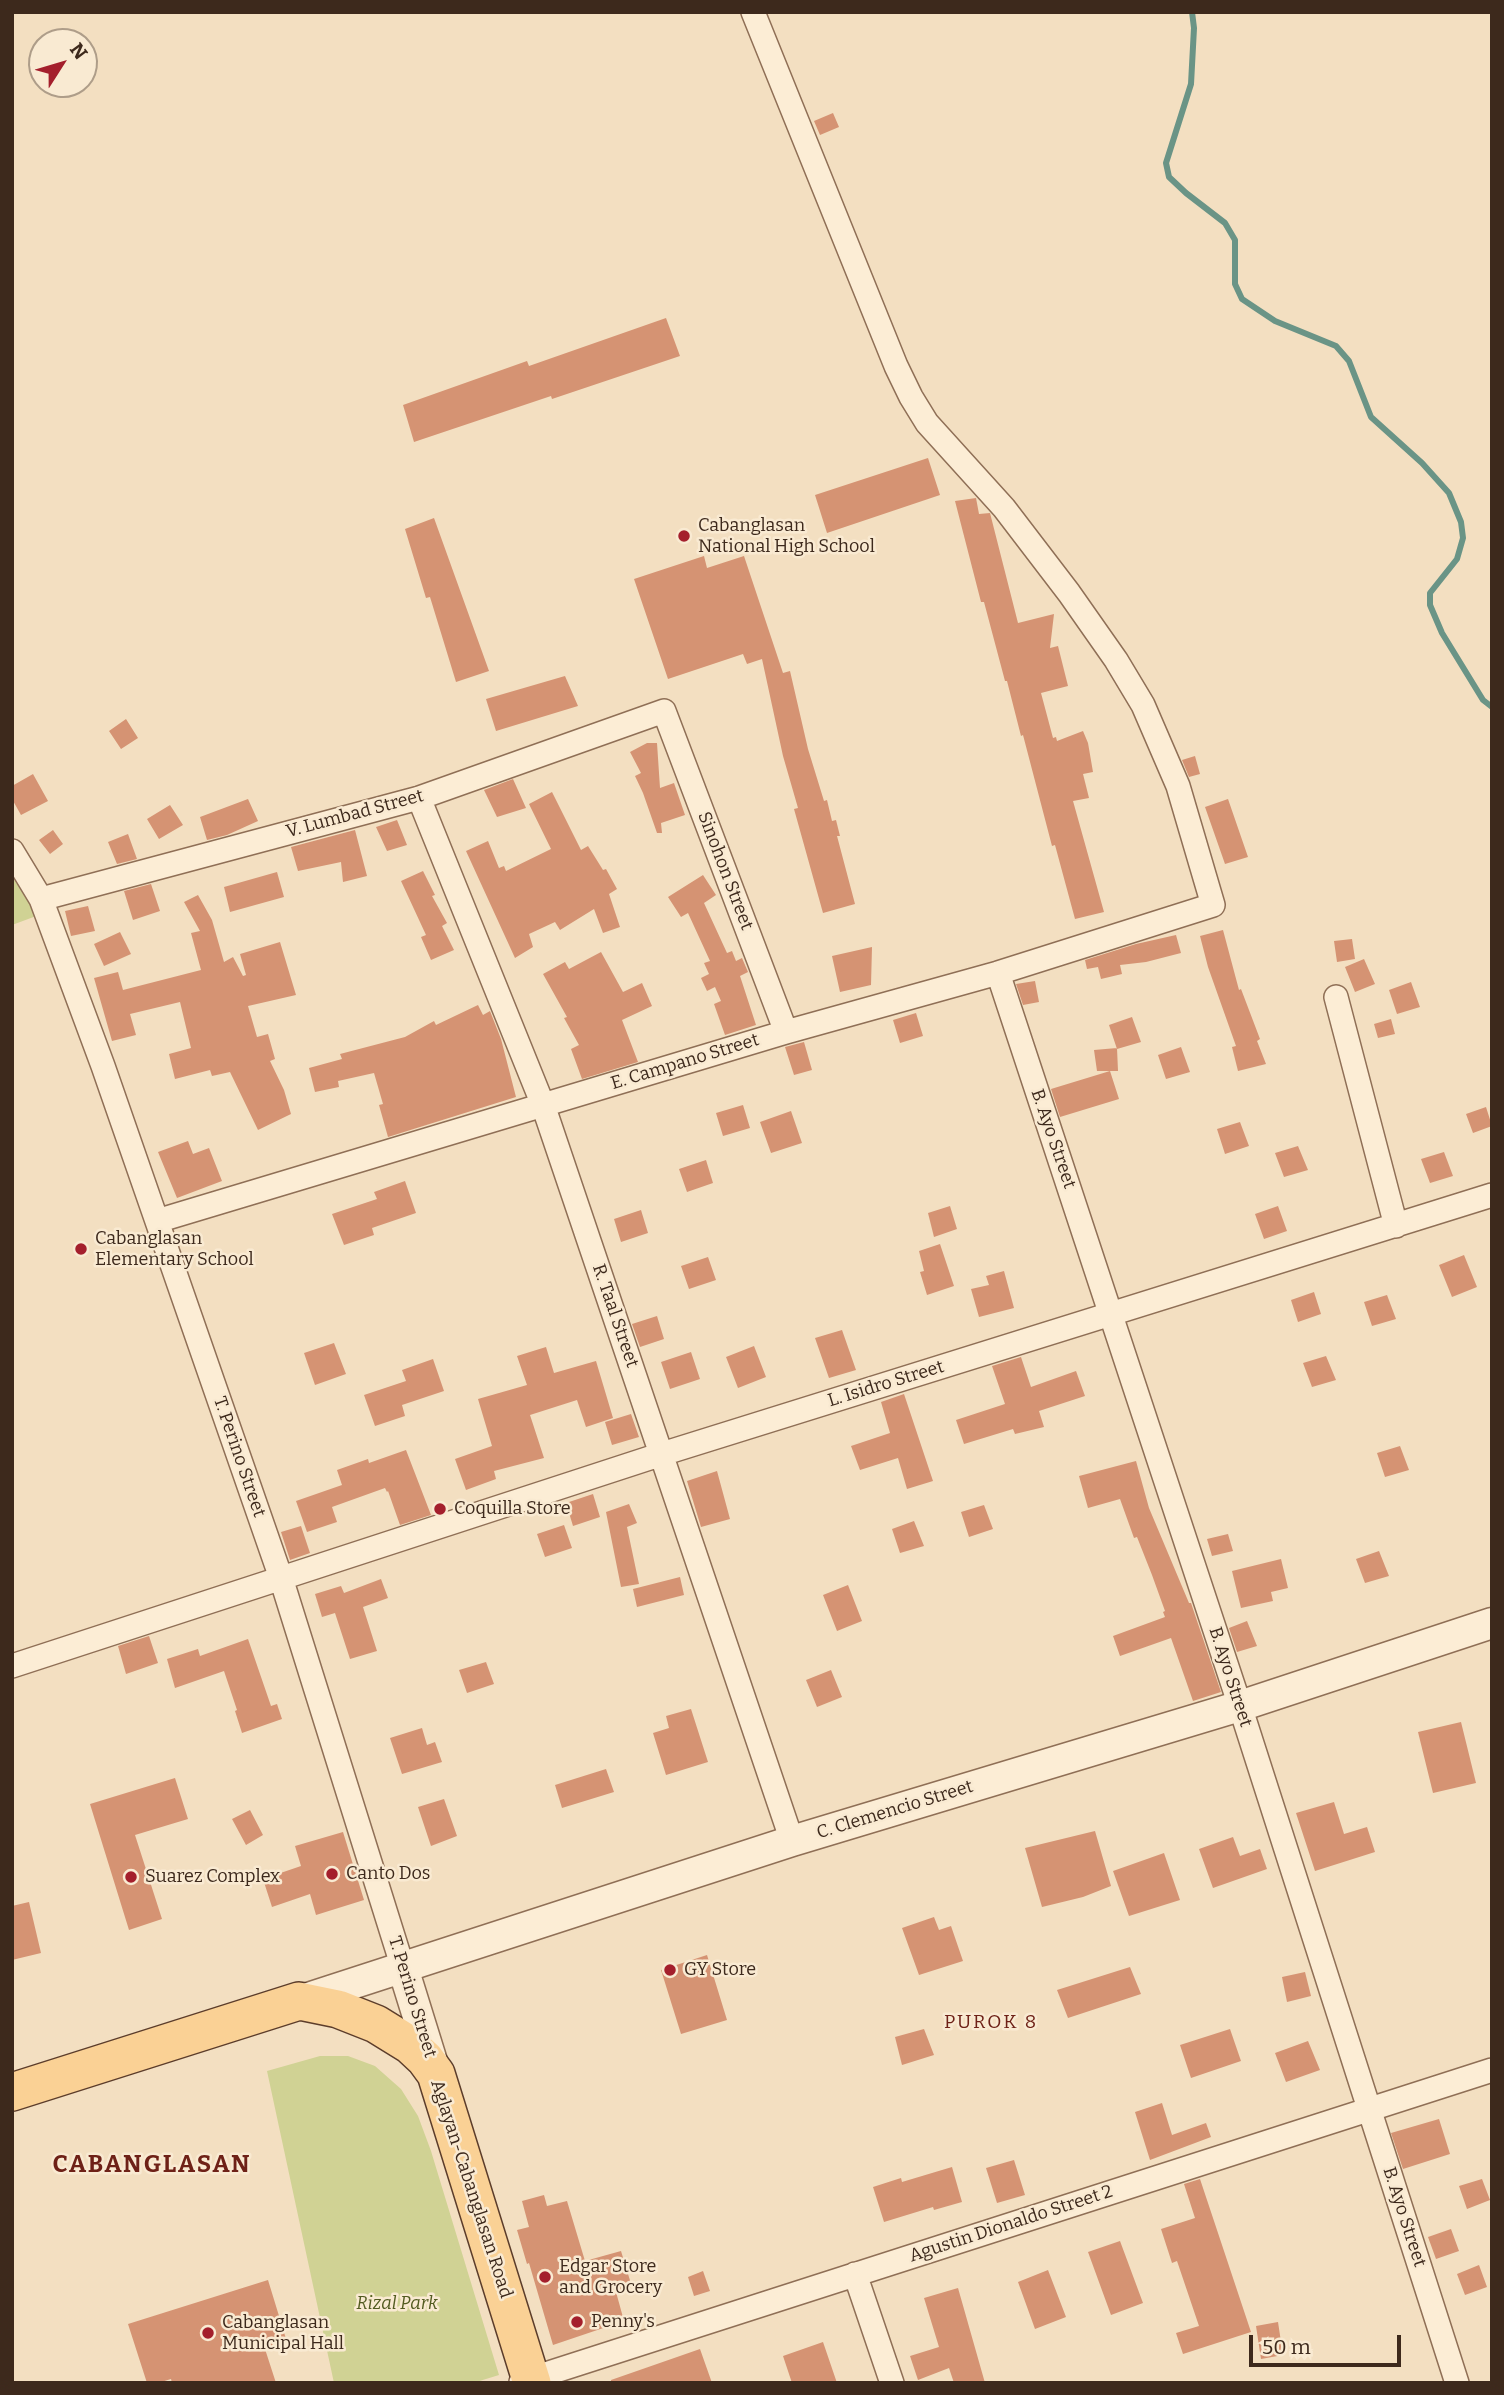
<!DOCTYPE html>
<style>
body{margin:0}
#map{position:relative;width:1504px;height:2395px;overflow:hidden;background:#f3dfc1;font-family:Bitter,serif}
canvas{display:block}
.frame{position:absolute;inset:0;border:14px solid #3d291c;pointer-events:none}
.north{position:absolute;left:28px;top:28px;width:70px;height:70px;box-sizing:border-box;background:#f9ead2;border:2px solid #ae9d89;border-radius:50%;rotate:53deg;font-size:19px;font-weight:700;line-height:28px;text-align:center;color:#3d291c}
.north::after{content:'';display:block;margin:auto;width:24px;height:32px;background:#a41f2c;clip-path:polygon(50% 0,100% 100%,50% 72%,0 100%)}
.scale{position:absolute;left:1249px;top:2335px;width:152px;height:32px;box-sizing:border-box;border:4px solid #3d291c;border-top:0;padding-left:9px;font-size:21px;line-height:24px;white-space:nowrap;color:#3d291c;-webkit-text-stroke:5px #f9ead2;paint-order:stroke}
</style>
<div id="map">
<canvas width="1504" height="2395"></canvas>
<div class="frame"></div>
<div class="north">N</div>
<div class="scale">50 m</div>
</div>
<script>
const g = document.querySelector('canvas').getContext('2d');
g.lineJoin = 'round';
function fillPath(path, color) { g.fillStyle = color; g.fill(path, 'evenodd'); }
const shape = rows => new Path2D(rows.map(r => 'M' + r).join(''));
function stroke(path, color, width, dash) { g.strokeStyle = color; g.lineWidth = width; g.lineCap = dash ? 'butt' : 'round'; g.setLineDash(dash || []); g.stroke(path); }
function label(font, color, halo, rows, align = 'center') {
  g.font = font + ' Bitter,serif'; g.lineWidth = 5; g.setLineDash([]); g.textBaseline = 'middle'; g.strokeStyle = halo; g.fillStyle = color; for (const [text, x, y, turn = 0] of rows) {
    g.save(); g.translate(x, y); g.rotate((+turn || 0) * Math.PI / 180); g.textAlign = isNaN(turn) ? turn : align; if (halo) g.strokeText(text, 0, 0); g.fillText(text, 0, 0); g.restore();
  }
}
const green = shape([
 [12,877,39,915,12,925],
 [320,2056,348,2056,375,2066,401,2089,418,2116,431,2151,499,2375,473,2383,334,2383,267,2071]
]);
const stream = shape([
 [1192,12,1194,28,1191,84,1166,163,1169,177,1186,193,1225,223,1235,240,1235,284,1242,299,1275,321,1336,346,1349,361,1371,417,1422,463,1449,493,1461,522,1463,538,1457,559,1430,593,1430,605,1442,633,1483,700,1492,707]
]);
const building = shape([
 [833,113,839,127,820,135,814,121],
 [666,318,680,356,552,399,551,396,414,442,403,405,527,361,529,366],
 [928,458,940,495,827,533,815,495],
 [976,498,979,514,990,513,1018,623,1054,614,1050,648,1058,646,1068,686,1041,693,1053,738,1056,737,1057,741,1083,731,1088,743,1093,772,1083,774,1089,798,1073,801,1104,912,1075,919,1055,845,1052,846,1023,735,1021,736,1007,681,1005,681,984,602,981,602,955,501],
 [434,518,489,671,456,682,430,597,426,598,405,529],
 [704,556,707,568,744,556,783,673,790,671,808,749,824,801,827,800,832,821,836,820,840,836,837,836,855,904,823,913,794,809,798,808,783,756,762,659,747,664,743,654,668,679,634,579],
 [565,676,578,706,496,731,486,699],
 [126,719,138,738,121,749,109,731],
 [647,743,657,743,660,788,674,783,685,815,661,823,662,833,657,833,643,793,635,776,641,773,630,752],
 [1195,756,1200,774,1189,777,1182,760],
 [33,774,48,801,21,815,12,799,12,786],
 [513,779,526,808,497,817,484,790],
 [552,792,581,850,588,846,603,870,606,869,617,889,609,894,620,927,603,933,594,909,560,930,555,922,529,934,533,947,515,958,466,851,488,841,499,868,504,866,506,871,551,849,529,804],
 [248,799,258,821,227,835,207,840,200,817],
 [1228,799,1248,857,1225,864,1205,807],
 [170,805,183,825,159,839,147,819],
 [397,820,407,845,387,851,376,827],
 [53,830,63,844,50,854,39,840],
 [355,830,367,876,343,882,341,862,298,871,291,847],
 [128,834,137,859,117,864,108,842],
 [423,871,435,895,432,896,447,923,442,926,454,950,431,960,421,937,426,935,401,881],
 [277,872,284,897,230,912,224,887],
 [703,875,716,895,704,903,727,953,732,951,736,961,742,958,748,972,740,976,756,1025,725,1035,714,1004,721,1001,715,987,707,991,701,978,709,974,704,963,710,961,688,913,681,917,668,897],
 [151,884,160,911,133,920,124,891],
 [198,895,212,920,224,962,233,957,243,976,246,975,240,954,280,942,296,995,248,1006,257,1037,268,1034,275,1059,270,1061,284,1090,291,1114,258,1130,230,1072,212,1076,210,1070,175,1079,169,1054,191,1048,180,1002,130,1014,136,1035,112,1041,94,978,118,972,123,990,201,970,191,933,200,931,184,902],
 [88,906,95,931,71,936,65,911],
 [1223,930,1239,990,1241,989,1260,1039,1257,1041,1266,1064,1238,1071,1232,1047,1236,1046,1208,967,1200,936],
 [120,932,131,954,104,966,94,944],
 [1176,935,1181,953,1146,962,1120,965,1122,974,1101,979,1098,967,1087,969,1085,960,1136,944],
 [1352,939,1355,959,1337,962,1334,941],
 [872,947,871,985,840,992,832,956],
 [601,952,623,992,642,983,652,1006,622,1020,638,1062,582,1079,571,1049,579,1045,564,1018,567,1017,543,974,565,962,569,969],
 [1364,959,1375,984,1355,992,1345,967],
 [1035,981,1039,1002,1023,1005,1016,984],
 [1411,982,1420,1007,1397,1014,1389,990],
 [478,1005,483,1015,490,1011,501,1039,516,1097,388,1137,379,1105,383,1104,374,1073,338,1081,339,1087,315,1092,309,1068,342,1059,340,1054,405,1037,434,1021,436,1025],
 [916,1013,923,1036,900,1043,893,1020],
 [1132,1017,1141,1042,1117,1049,1109,1025],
 [1391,1019,1395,1034,1378,1038,1374,1024],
 [804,1042,812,1070,794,1075,785,1047],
 [1181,1047,1190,1072,1166,1079,1158,1055],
 [1117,1048,1118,1071,1097,1071,1094,1050],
 [1110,1071,1119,1099,1060,1117,1051,1089],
 [743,1105,750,1128,723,1136,716,1113],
 [1486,1107,1492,1126,1473,1133,1466,1114],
 [791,1111,802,1143,771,1153,760,1122],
 [1240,1122,1249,1146,1225,1154,1217,1129],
 [188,1141,193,1154,209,1148,222,1181,177,1198,158,1152],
 [1298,1146,1308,1170,1284,1177,1275,1153],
 [1444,1152,1453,1176,1430,1183,1421,1159],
 [706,1160,713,1183,687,1192,679,1169],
 [405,1181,416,1213,372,1228,374,1235,344,1245,332,1214,377,1199,374,1192],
 [950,1206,957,1229,934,1237,928,1213],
 [1278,1206,1287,1231,1264,1239,1255,1214],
 [641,1210,648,1233,621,1242,614,1219],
 [940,1244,954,1286,927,1295,920,1272,924,1271,919,1251],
 [1464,1255,1477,1287,1452,1297,1439,1265],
 [708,1257,716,1280,689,1289,681,1266],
 [1004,1271,1014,1308,979,1317,971,1289,989,1285,986,1276],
 [1314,1292,1321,1314,1298,1322,1291,1300],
 [1387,1295,1396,1319,1372,1326,1364,1302],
 [657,1316,664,1339,640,1347,632,1324],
 [842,1330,856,1370,829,1378,815,1338],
 [334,1343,346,1374,315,1385,304,1353],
 [754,1346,766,1377,738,1388,726,1357],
 [546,1347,554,1373,596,1361,613,1418,586,1427,577,1400,530,1415,544,1458,494,1471,496,1479,466,1490,455,1459,492,1446,478,1399,527,1385,517,1356],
 [691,1352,700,1379,670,1389,661,1362],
 [1326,1356,1336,1380,1312,1387,1303,1363],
 [1021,1357,1031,1387,1076,1371,1085,1396,1039,1411,1044,1427,1015,1434,1013,1429,964,1444,956,1420,1005,1404,992,1366],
 [433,1359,444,1391,402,1405,405,1416,375,1426,364,1395,406,1381,402,1370],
 [904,1394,933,1481,907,1489,898,1458,860,1470,851,1446,890,1433,881,1402],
 [631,1414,639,1437,612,1445,605,1422],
 [1400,1446,1409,1470,1385,1477,1377,1453],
 [406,1450,431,1515,400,1525,388,1491,387,1492,385,1488,332,1507,337,1522,307,1532,296,1501,342,1485,337,1470,368,1459,369,1463],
 [1136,1461,1149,1508,1189,1603,1191,1603,1221,1692,1193,1701,1171,1638,1120,1656,1113,1636,1165,1617,1163,1612,1165,1611,1152,1575,1137,1537,1134,1538,1120,1499,1088,1508,1079,1476],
 [717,1471,730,1519,701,1527,687,1481],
 [593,1494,600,1517,573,1526,566,1503],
 [629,1504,637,1523,627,1527,639,1584,621,1587,606,1512],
 [984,1505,993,1529,969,1537,961,1512],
 [914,1521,924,1546,900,1553,892,1529],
 [564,1525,572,1548,545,1557,537,1534],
 [301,1526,310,1553,290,1560,281,1532],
 [1228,1534,1233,1551,1212,1556,1207,1539],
 [1379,1551,1389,1576,1365,1583,1356,1559],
 [1281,1559,1288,1588,1271,1592,1273,1601,1241,1608,1232,1571],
 [680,1577,684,1595,637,1607,633,1589],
 [381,1579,388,1598,363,1607,377,1651,350,1659,335,1613,322,1617,315,1594,341,1586,344,1593],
 [848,1585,862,1621,837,1631,823,1595],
 [1247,1621,1257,1646,1237,1652,1229,1628],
 [149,1636,158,1663,126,1674,118,1646],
 [248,1639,271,1706,277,1704,282,1719,242,1733,235,1711,237,1710,224,1671,175,1688,167,1659,198,1649,200,1656],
 [486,1662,494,1684,467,1693,459,1670],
 [831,1670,842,1697,817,1707,806,1680],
 [691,1709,708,1762,666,1775,653,1733,669,1728,666,1716],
 [1461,1722,1476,1783,1433,1793,1418,1732],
 [422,1728,427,1745,435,1742,442,1762,402,1774,390,1738],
 [606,1769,614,1792,562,1808,555,1785],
 [175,1778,188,1819,135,1835,162,1919,129,1930,90,1804],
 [444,1799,457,1836,431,1846,418,1807],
 [1334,1802,1344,1834,1367,1827,1375,1852,1315,1871,1296,1813],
 [250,1810,263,1835,246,1845,232,1819],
 [1095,1831,1111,1886,1083,1897,1042,1907,1025,1848],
 [343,1832,364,1900,316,1915,310,1894,272,1907,263,1879,301,1866,295,1846],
 [1233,1837,1240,1856,1260,1849,1267,1869,1213,1888,1199,1849],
 [1164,1853,1180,1900,1129,1916,1113,1871],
 [29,1902,41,1953,12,1960,12,1906],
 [934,1917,939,1930,951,1926,963,1961,919,1975,902,1928],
 [707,1955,727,2020,681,2034,661,1970],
 [1130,1967,1141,1994,1068,2018,1057,1990],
 [1305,1972,1311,1996,1287,2002,1282,1977],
 [924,2029,934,2055,902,2065,895,2037],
 [1230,2029,1241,2061,1191,2078,1180,2045],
 [1308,2041,1320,2070,1286,2082,1275,2053],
 [1162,2103,1172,2135,1206,2123,1211,2137,1150,2160,1135,2112],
 [1439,2119,1450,2154,1403,2169,1391,2133],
 [1014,2160,1025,2195,997,2203,986,2168],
 [952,2167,962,2202,934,2210,933,2207,884,2222,873,2187,901,2178,902,2182],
 [1200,2179,1251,2332,1183,2354,1176,2333,1199,2326,1177,2261,1172,2263,1161,2229,1195,2218,1184,2184],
 [1482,2179,1490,2200,1467,2209,1459,2186],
 [544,2195,547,2206,567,2201,585,2261,621,2251,632,2287,616,2292,624,2321,553,2345,529,2263,527,2264,517,2230,529,2227,522,2201],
 [1451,2229,1459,2251,1436,2259,1428,2237],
 [1120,2241,1143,2303,1111,2315,1088,2252],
 [1479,2265,1487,2287,1465,2295,1457,2274],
 [1048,2270,1066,2317,1035,2329,1018,2282],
 [703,2271,710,2291,694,2296,688,2277],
 [268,2280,287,2342,265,2349,276,2383,172,2383,171,2379,158,2383,147,2383,128,2324],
 [958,2288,985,2383,954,2383,949,2368,918,2380,910,2356,939,2347,924,2298],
 [1278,2322,1283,2355,1261,2359,1256,2326],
 [823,2342,837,2383,792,2383,783,2356],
 [700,2349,712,2383,611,2383,611,2380]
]);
const minor = shape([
 [419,798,543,1105,792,1841],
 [12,851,41,899,103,1066,281,1578,403,1968],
 [41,899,419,798,664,711,786,1032],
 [998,973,1240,1706,1457,2383],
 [1336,997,1396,1226],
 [157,1221,786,1032,998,973,1213,905,1178,786,1143,705,1116,660,1069,593,1004,508,927,423,911,397,896,366,753,12],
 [12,1666,662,1454,1492,1195],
 [855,2274,892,2383],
 [521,2382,1492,2070]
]);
const tertiary = shape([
 [403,1968,434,2068],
 [299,2001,792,1841,1240,1706,1492,1623]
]);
const primary = shape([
 [12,2092,299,2001,338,2009,376,2024,410,2045,425,2059,436,2074,532,2383]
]);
const markers = [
 [684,536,7,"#a41f2c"],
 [81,1249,7,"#a41f2c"],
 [440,1509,7,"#a41f2c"],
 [332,1874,7,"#a41f2c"],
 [131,1877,7,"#a41f2c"],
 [670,1970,7,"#a41f2c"],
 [545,2277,7,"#a41f2c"],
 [577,2322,7,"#a41f2c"],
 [208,2333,7,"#a41f2c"]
];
const poiNames = [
 ["Cabanglasan",698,526],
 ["National High School",698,547],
 ["Cabanglasan",95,1239],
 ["Elementary School",95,1260],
 ["Coquilla Store",454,1509],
 ["Canto Dos",346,1874],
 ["Suarez Complex",145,1877],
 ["GY Store",684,1970],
 ["Edgar Store",559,2267],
 ["and Grocery",559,2288],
 ["Penny's",591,2322],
 ["Cabanglasan",222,2323],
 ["Municipal Hall",222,2344]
];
const streetNames = [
 ["V. Lumbad Street",355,814,-15],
 ["Sinohon Street",725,871,69],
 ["E. Campano Street",685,1062,-17],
 ["B. Ayo Street",1053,1139,71],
 ["R. Taal Street",615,1316,71],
 ["L. Isidro Street",886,1384,-17],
 ["T. Perino Street",239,1457,71],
 ["B. Ayo Street",1230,1677,72],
 ["C. Clemencio Street",895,1810,-17],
 ["T. Perino Street",412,1997,73],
 ["Aglayan-Cabanglasan Road",471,2189,72],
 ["B. Ayo Street",1404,2217,72],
 ["Agustin Dionaldo Street 2",1011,2224,-18]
];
const parkNames = [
 ["Rizal Park",397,2304]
];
const neighbourhoodNames = [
 ["PUROK 8",991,2023]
];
const districtNames = [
 ["CABANGLASAN",152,2165]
];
fillPath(green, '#d0d294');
stroke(stream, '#6a9486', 6);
fillPath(building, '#d59373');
stroke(minor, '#8f6f56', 26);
stroke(tertiary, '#8f6f56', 33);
stroke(primary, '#5c3d2b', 40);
stroke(minor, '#fcedd5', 23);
stroke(tertiary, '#fcedd5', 30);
stroke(primary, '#fad195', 37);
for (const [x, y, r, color] of markers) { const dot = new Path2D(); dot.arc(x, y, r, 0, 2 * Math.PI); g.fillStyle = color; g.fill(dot); stroke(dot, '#f9ead2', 2.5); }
label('18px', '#3d291c', '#f9ead2', poiNames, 'left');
label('18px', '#3d291c', '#f9ead2', streetNames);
label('italic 18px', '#525b20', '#f9ead2', parkNames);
g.letterSpacing = '2px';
label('19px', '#6e2117', '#f9ead2', neighbourhoodNames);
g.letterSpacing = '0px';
g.letterSpacing = '2px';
label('bold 24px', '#6e2117', '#f9ead2', districtNames);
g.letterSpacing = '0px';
</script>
